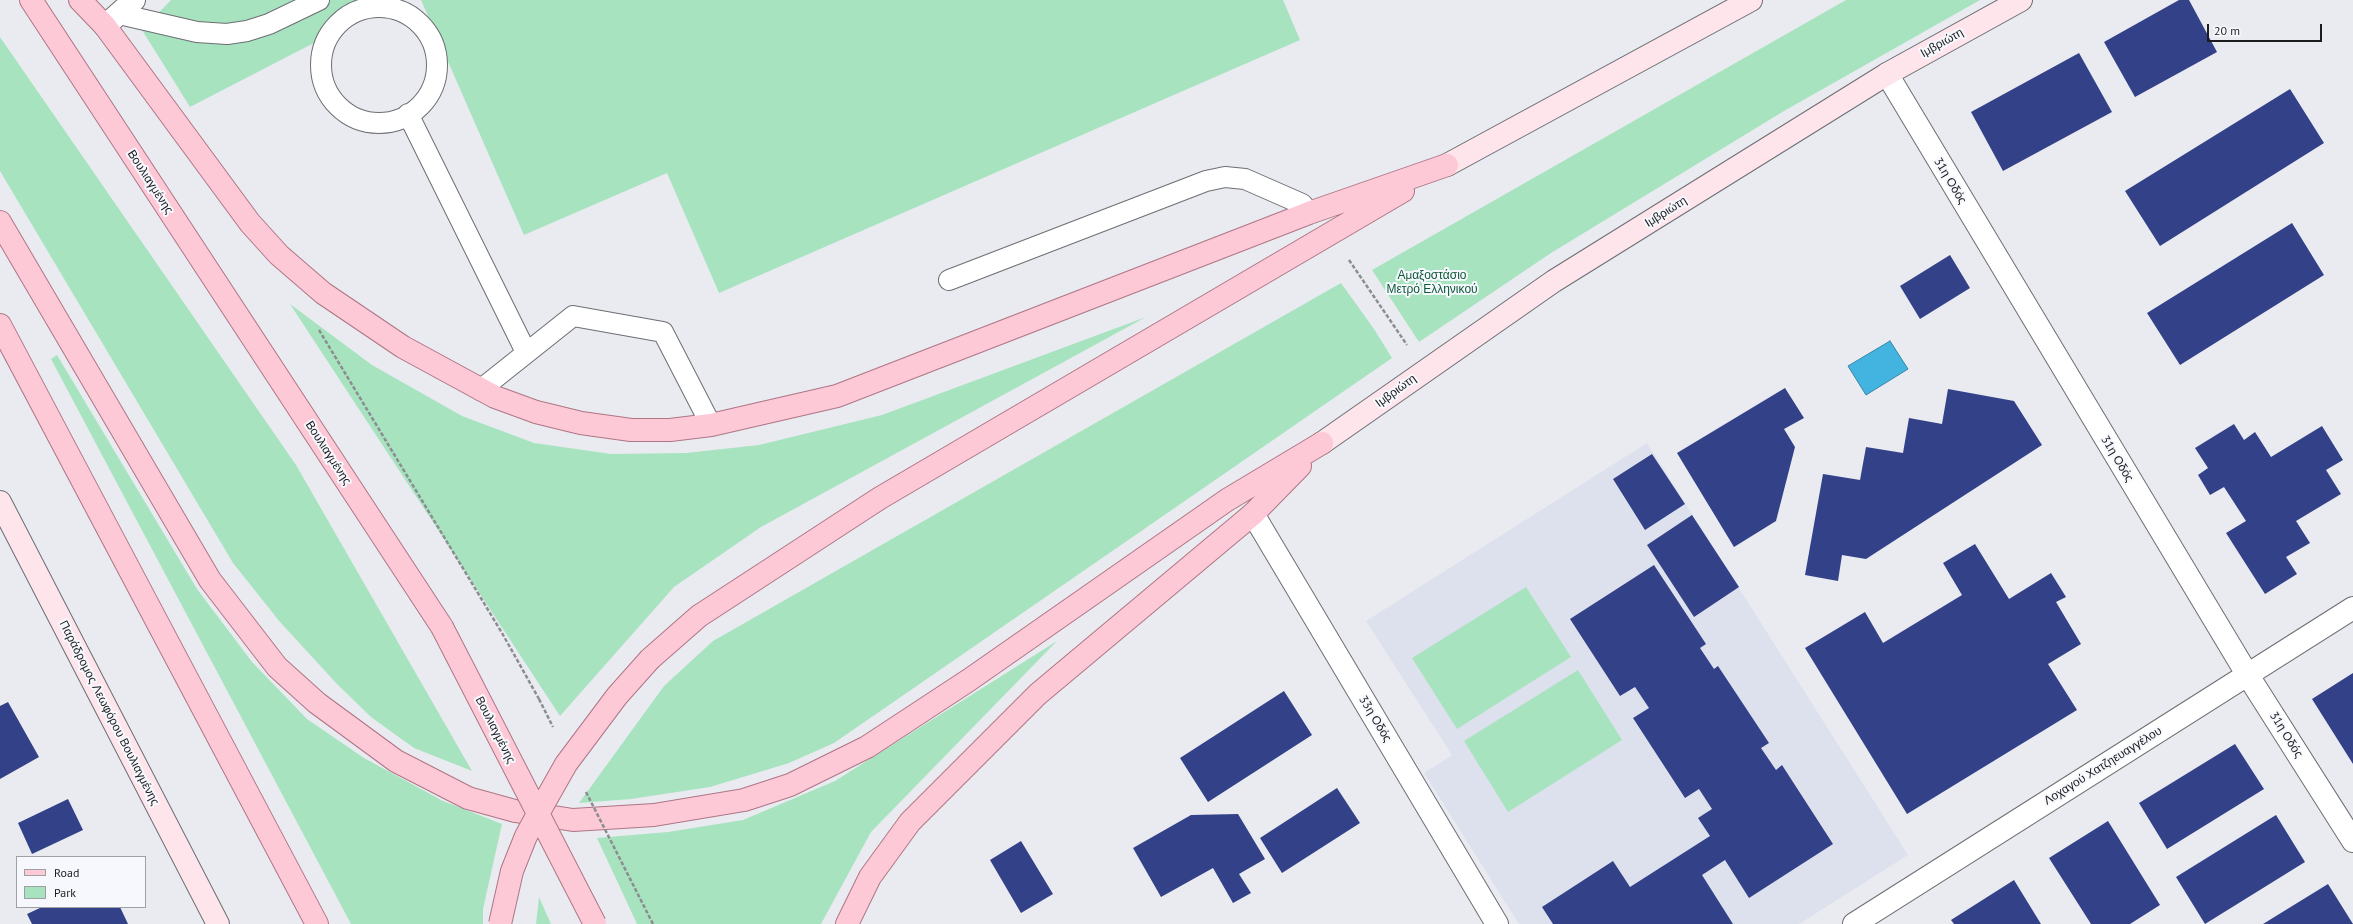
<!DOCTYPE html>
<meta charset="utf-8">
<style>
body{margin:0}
#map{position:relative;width:2353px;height:924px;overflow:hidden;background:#e9ebf0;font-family:"PT Sans",sans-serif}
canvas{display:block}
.legend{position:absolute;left:16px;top:856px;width:130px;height:52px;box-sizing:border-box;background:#f6f8fd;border:1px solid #9fa0a4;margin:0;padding:5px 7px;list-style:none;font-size:12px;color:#1c1c1e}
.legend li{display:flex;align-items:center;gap:8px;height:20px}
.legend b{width:20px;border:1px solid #9fa0a4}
.scale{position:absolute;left:2207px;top:24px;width:115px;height:18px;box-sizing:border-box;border:2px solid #1c1c1e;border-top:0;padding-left:5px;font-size:12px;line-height:14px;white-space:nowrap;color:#1c1c1e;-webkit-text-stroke:3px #f6f8fd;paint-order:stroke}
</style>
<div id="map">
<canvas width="2353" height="924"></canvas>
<ul class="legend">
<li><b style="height:5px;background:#fec9d7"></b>Road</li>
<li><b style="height:11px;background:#a8e3c0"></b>Park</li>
</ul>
<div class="scale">20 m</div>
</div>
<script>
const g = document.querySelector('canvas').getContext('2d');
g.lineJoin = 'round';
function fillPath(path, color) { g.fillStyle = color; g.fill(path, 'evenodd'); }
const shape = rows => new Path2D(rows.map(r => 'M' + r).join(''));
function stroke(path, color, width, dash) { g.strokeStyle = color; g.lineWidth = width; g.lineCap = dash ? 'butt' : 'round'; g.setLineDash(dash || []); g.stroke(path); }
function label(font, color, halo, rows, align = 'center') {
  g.font = font + ' "PT Sans",sans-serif'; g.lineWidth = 4; g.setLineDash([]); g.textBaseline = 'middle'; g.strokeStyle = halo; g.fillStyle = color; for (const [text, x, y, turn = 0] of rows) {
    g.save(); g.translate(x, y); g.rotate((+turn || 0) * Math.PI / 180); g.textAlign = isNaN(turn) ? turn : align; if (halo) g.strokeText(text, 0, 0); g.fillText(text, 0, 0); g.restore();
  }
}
const built = shape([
 [1647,443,1908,855,1799,924,1519,924,1424,773,1452,755,1366,621]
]);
const green = shape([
 [171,0,397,0,190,107,142,30],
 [421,0,1283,0,1300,40,719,293,667,173,524,235],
 [1846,0,1980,0,1784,111,1551,253,1419,342,1372,270],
 [0,37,296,465,472,771,414,748,371,717,337,684,280,622,233,563,0,171],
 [1341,283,1374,329,1392,358,834,743,789,763,710,787,631,799,579,803,664,686,713,641],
 [290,304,372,365,462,416,534,443,611,454,686,453,759,445,882,415,1146,317,761,527,674,587,560,716],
 [57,355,197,589,252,662,307,719,364,758,443,801,502,824,483,909,483,924,351,924,51,359],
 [1526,587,1571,657,1457,729,1412,658],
 [1057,641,871,832,821,924,637,924,597,838,668,832,743,820,835,781],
 [1578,670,1622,740,1508,812,1464,741],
 [539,897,551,924,536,924]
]);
const water = shape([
 [1890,341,1908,369,1866,395,1848,366,1890,341]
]);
const building = shape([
 [2179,0,2189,0,2217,52,2135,97,2104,42],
 [2079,53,2112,112,2003,171,1971,112],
 [2290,89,2324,143,2160,246,2125,191],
 [2292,223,2324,275,2180,365,2147,313],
 [1950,255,1970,288,1920,319,1900,286],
 [1785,388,1804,418,1784,429,1795,447,1776,521,1734,547,1677,453],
 [1948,389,2014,401,2042,445,1866,559,1842,555,1838,581,1805,575,1823,474,1860,480,1866,447,1903,453,1909,418,1942,424],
 [2234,424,2244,440,2255,432,2271,457,2322,426,2343,460,2326,470,2341,494,2296,521,2310,543,2286,557,2297,574,2265,594,2226,533,2246,521,2224,487,2210,495,2198,475,2208,468,2195,448],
 [1652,454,1685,504,1645,530,1613,479],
 [1692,515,1739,587,1694,617,1647,545],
 [1975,544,2009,599,2051,573,2066,597,2056,602,2081,644,2048,664,2077,710,1907,814,1805,648,1865,612,1883,643,1962,595,1943,563],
 [1654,565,1706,644,1700,648,1714,669,1718,666,1769,743,1761,748,1776,770,1782,765,1833,844,1749,898,1725,860,1702,875,1733,924,1553,924,1542,907,1613,861,1630,887,1710,836,1698,818,1712,809,1699,789,1685,798,1633,718,1649,708,1635,687,1620,696,1570,619],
 [2353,673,2353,764,2312,699],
 [1284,691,1312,735,1208,802,1180,758],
 [8,702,39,757,0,779,0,706],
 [2235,744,2264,789,2167,849,2139,803],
 [1337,788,1360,823,1282,873,1260,838],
 [68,799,83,830,32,854,18,823],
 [1238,814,1265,859,1239,874,1251,893,1233,903,1213,868,1161,897,1133,848,1191,815],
 [2276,815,2305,862,2205,924,2176,877],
 [2108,821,2160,905,2130,924,2091,924,2049,858],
 [1021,841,1053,894,1021,913,990,860],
 [2014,880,2041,924,1954,924,1951,920],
 [2328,884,2353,924,2263,924],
 [42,907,120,907,128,924,32,924,27,914]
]);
const path = shape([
 [1349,260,1407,345],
 [319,330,502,633,539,699]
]);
const lane = shape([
 '321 65a58 58 0 1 1 116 0a58 58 0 1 1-116 0Z',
 [119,14,197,32,227,34,247,31,269,24,319,0],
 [408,114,526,352],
 [949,280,1206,181,1225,177,1245,179,1302,204,1309,213],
 [480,390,573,316,663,332,711,425]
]);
const street = shape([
 [105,26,134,0],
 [1887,74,2247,674,2353,841],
 [1253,514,1497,924],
 [1854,924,2353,608]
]);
const secondary = shape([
 [1447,165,1751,0],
 [1322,443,1554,281,1887,74,2021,0],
 [0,502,218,924]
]);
const primary = shape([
 [31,0,442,627],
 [80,0,105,26,250,223,279,255,323,293,403,347,495,397,536,412,581,423,631,430,670,430,711,425,837,396,1309,213,1447,165],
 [0,222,210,580,277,667,317,703,396,761,468,798,515,811,573,820,654,815,744,800,790,785,867,747,969,680,1227,500,1322,443],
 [0,325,317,924],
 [650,659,699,616,880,498,1403,191],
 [847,924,870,877,910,822,1038,694,1253,514,1300,466]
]);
const pathBridge = shape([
 [539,699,553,727],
 [586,792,653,924]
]);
const primaryBridge = shape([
 [442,627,595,924],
 [500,924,512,871,526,836,544,803,566,764,617,696,650,659]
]);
const streetNames = [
 ["Ιμβριώτη",1942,43,-29],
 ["31η Οδός",1950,181,59],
 ["Βουλιαγμένης",150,182,57],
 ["Ιμβριώτη",1666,212,-32],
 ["Ιμβριώτη",1396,391,-36],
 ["Βουλιαγμένης",328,453,57],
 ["31η Οδός",2117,459,59],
 ["Παράδρομος Λεωφόρου Βουλιαγμένης",109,713,63],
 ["33η Οδός",1375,719,59],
 ["Βουλιαγμένης",495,730,63],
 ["31η Οδός",2286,735,58],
 ["Λοχαγού Χατζηευαγγέλου",2103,766,-32]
];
const parkNames = [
 ["Αμαξοστάσιο",1432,276],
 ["Μετρό Ελληνικού",1432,290]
];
fillPath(built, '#dde1ed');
fillPath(green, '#a8e3c0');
fillPath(water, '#43b3e0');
stroke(water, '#3786a6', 1);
fillPath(building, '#334188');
stroke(lane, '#6c6e72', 22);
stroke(street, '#6c6e72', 24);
stroke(secondary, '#6c6e72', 24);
stroke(primary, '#ae7585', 24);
stroke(path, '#8c8d91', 2.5, [4, 2]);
stroke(lane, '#fff', 20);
stroke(street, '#fff', 22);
stroke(secondary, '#fee4eb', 22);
stroke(primary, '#fec9d7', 22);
stroke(primaryBridge, '#ae7585', 24, []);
stroke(pathBridge, '#8c8d91', 2.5, [4, 2]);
stroke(primaryBridge, '#fec9d7', 22);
label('12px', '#1c1c1e', '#f6f8fd', streetNames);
label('12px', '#0d5837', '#f6f8fd', parkNames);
</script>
